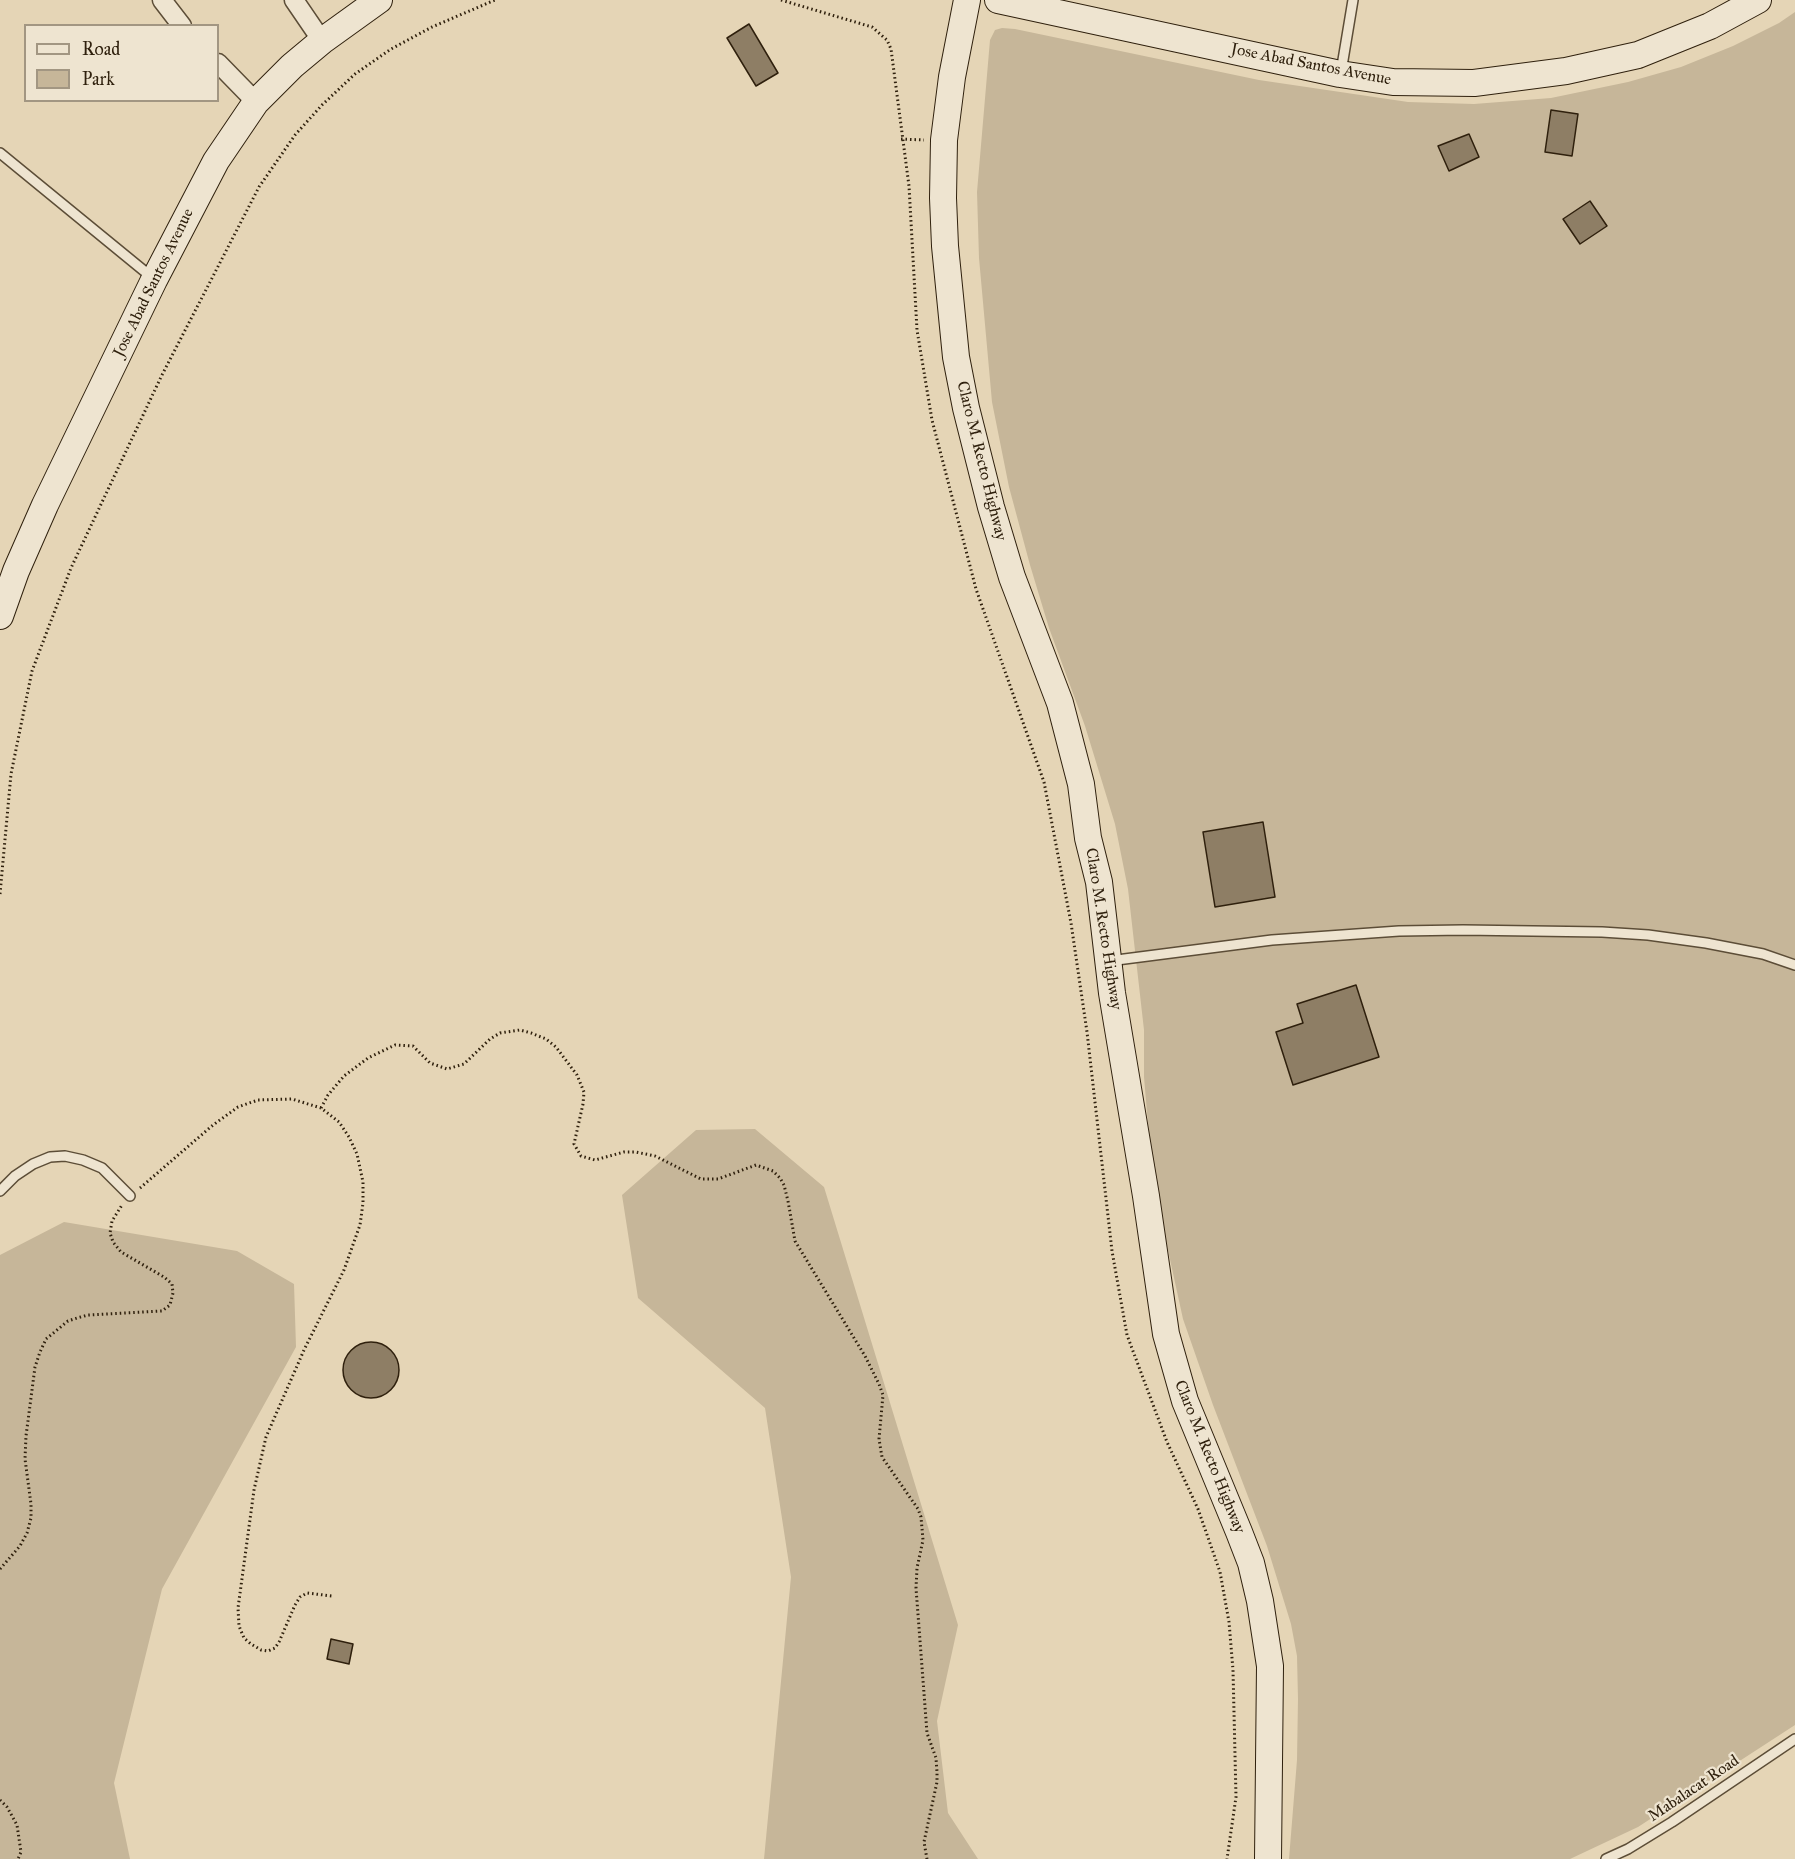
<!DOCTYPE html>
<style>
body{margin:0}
#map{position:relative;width:1795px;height:1859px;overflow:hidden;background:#e5d5b6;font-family:"IM FELL Great Primer",serif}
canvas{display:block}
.legend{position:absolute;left:24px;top:24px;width:195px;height:78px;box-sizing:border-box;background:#eee4d0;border:2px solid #a29682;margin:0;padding:8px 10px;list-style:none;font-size:18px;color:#2f200d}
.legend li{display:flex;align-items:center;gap:12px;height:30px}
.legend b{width:30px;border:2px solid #a29682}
</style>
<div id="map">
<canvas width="1795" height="1859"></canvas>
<ul class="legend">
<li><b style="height:8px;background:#eee4d0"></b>Road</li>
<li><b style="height:16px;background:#c6b699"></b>Park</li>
</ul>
</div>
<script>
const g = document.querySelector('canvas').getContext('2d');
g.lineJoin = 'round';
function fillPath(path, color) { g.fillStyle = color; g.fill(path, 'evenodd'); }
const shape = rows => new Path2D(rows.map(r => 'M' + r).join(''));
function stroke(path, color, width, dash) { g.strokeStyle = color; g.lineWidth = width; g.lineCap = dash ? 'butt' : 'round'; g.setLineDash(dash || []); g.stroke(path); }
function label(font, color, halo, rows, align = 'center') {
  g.font = font + ' "IM FELL Great Primer",serif'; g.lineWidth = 4.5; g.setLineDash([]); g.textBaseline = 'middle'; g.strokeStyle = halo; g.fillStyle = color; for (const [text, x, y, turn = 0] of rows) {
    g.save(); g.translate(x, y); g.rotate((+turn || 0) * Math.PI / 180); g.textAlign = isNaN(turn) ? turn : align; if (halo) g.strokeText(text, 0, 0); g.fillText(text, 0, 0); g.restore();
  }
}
const green = shape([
 [1795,12,1795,1725,1638,1827,1570,1859,1289,1859,1297,1760,1298,1699,1297,1656,1291,1624,1267,1546,1213,1405,1183,1319,1159,1209,1149,1136,1144,1077,1144,1030,1128,889,1115,824,1085,726,1049,628,1030,565,1009,487,992,402,979,258,977,192,990,40,995,30,1002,28,1015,29,1259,80,1408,102,1474,104,1551,98,1628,82,1681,67,1733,46,1779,23],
 [755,1129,824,1187,958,1625,937,1721,948,1813,978,1859,764,1859,791,1577,765,1408,638,1298,622,1195,696,1130],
 [64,1222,237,1251,294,1284,296,1347,162,1589,114,1783,130,1859,0,1859,0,1255]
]);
const building = shape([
 [749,24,778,73,756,86,727,38,749,24],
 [1551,110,1578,114,1572,156,1545,152,1551,110],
 [1469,134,1479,157,1449,171,1438,146,1469,134],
 [1590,201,1607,226,1580,244,1563,219,1590,201],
 [1263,822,1275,897,1215,907,1203,832,1263,822],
 [1356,985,1379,1057,1293,1085,1276,1032,1303,1023,1297,1004,1356,985],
 '343 1370a28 28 0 1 1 56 0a28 28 0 1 1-56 0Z',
 [331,1639,353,1644,349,1664,327,1659,331,1639]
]);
const path = shape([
 [781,0,872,27,887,40,891,49,909,186,917,330,932,420,976,589,1044,782,1071,923,1087,1032,1112,1251,1127,1335,1167,1442,1198,1509,1220,1572,1229,1622,1233,1670,1236,1797,1227,1859],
 [901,139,924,140],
 [0,894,11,774,32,671,71,568,161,377,259,187,295,135,322,105,355,74,391,49,432,27,495,0],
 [321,1108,328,1095,344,1076,368,1058,395,1045,413,1046,430,1063,447,1069,464,1064,490,1039,500,1033,520,1030,531,1033,546,1039,556,1047,577,1075,584,1092,583,1104,574,1144,581,1156,595,1160,624,1152,636,1152,655,1156,701,1179,718,1179,756,1165,773,1171,780,1178,784,1185,788,1201,795,1241,865,1356,879,1384,883,1395,879,1439,882,1457,918,1509,921,1517,923,1540,917,1568,916,1588,927,1733,936,1758,937,1772,937,1782,924,1842,927,1859],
 [140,1188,213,1125,238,1107,258,1100,292,1099,321,1108,339,1122,349,1137,357,1154,363,1182,363,1203,360,1225,344,1270,304,1350,266,1437,254,1490,238,1608,239,1626,244,1638,251,1644,261,1650,268,1651,275,1648,279,1642,295,1605,300,1597,307,1593,332,1596],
 [0,1569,20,1546,27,1533,31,1518,31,1504,25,1459,26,1436,35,1367,40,1352,46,1339,68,1321,77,1318,88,1315,162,1311,170,1305,173,1293,172,1284,164,1277,121,1252,113,1242,110,1233,112,1221,122,1205],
 [0,1800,7,1807,17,1825,21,1852,18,1859]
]);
const service = shape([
 [1341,72,1353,0],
 [0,153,154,279],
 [1109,961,1272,940,1399,931,1463,930,1602,932,1648,935,1706,943,1763,954,1795,965],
 [0,1191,15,1176,33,1164,50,1157,65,1156,83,1160,102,1168,130,1196],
 [1606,1859,1628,1849,1672,1822,1795,1739]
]);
const minor = shape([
 [162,0,182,26],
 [294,0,322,41],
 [218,63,256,102]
]);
const secondary = shape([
 [967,0,952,77,944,140,943,198,945,246,956,357,966,408,991,507,1012,577,1060,703,1081,784,1088,838,1099,882,1112,993,1146,1196,1166,1334,1185,1401,1239,1532,1251,1563,1260,1601,1270,1666,1268,1859],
 [998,0,1340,74,1393,82,1474,83,1566,71,1638,55,1710,26,1758,0],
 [0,616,16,571,45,505,154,280,216,161,256,102,292,66,322,41,379,0]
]);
const streetNames = [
 ["Jose Abad Santos Avenue",1311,65,11],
 ["Jose Abad Santos Avenue",154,283,-64],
 ["Claro M. Recto Highway",981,461,76],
 ["Claro M. Recto Highway",1103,929,81],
 ["Claro M. Recto Highway",1209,1457,68],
 ["Mabalacat Road",1694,1789,-34]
];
fillPath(green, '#c6b699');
fillPath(building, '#8e7e65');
stroke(building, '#2f200d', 1.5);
stroke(service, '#5c4d37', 12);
stroke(minor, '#5c4d37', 21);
stroke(secondary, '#2f200d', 28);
stroke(path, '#2f200d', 3, [1.5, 3]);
stroke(service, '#eee4d0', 9);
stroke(minor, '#eee4d0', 18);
stroke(secondary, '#eee4d0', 26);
label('16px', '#2f200d', '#eee4d0', streetNames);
</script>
